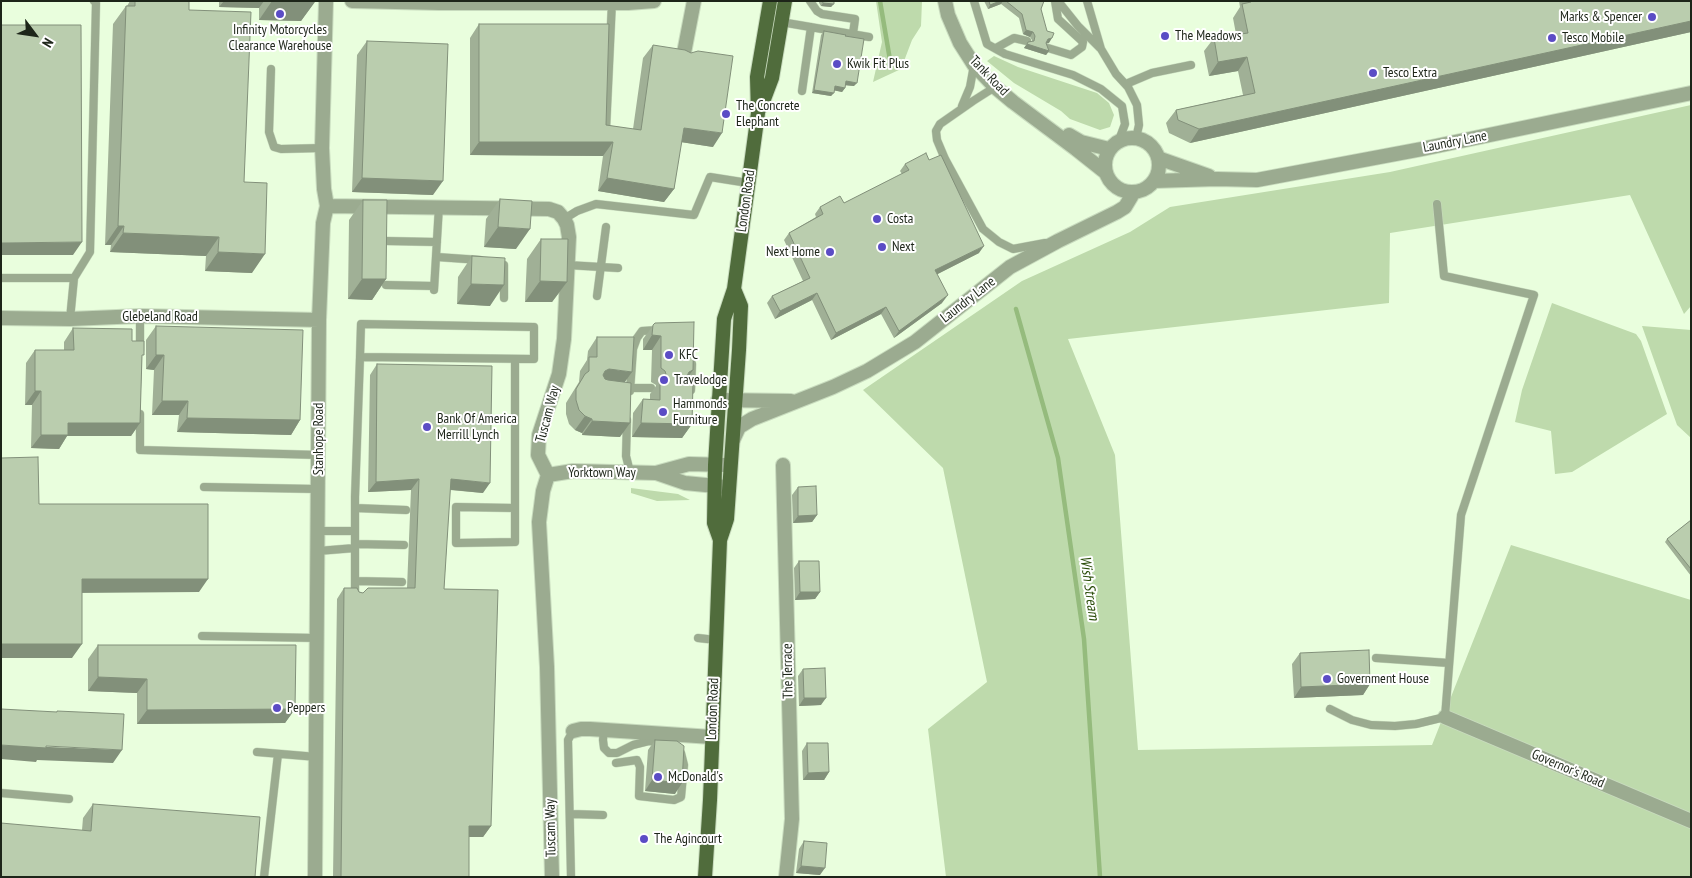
<!DOCTYPE html>
<style>
body{margin:0}
#map{position:relative;width:1692px;height:878px;overflow:hidden;background:#e9fedd;font-family:"PT Sans Narrow",sans-serif}
canvas{display:block}
.frame{position:absolute;inset:0;border:2px solid #1d2519;pointer-events:none}
.north{position:absolute;left:10px;top:10px;width:50px;height:50px;-webkit-text-stroke:4px #fff;paint-order:stroke;rotate:121deg;font-size:14px;font-weight:700;line-height:20px;text-align:center;color:#1d2519}
.north::after{content:'';display:block;margin:auto;width:18px;height:22px;background:#1d2519;clip-path:polygon(50% 0,100% 100%,50% 72%,0 100%)}
</style>
<div id="map">
<canvas width="1692" height="878"></canvas>
<div class="frame"></div>
<div class="north">N</div>
</div>
<script>
const g = document.querySelector('canvas').getContext('2d');
g.lineJoin = 'round';
function fillPath(path, color) { g.fillStyle = color; g.fill(path, 'evenodd'); }
const shape = rows => new Path2D(rows.map(r => 'M' + r).join(''));
function stroke(path, color, width, dash) { g.strokeStyle = color; g.lineWidth = width; g.lineCap = dash ? 'butt' : 'round'; g.setLineDash(dash || []); g.stroke(path); }
function label(font, color, halo, rows, align = 'center') {
  g.font = font + ' "PT Sans Narrow",sans-serif'; g.lineWidth = 4; g.setLineDash([]); g.textBaseline = 'middle'; g.strokeStyle = halo; g.fillStyle = color; for (const [text, x, y, turn = 0] of rows) {
    g.save(); g.translate(x, y); g.rotate((+turn || 0) * Math.PI / 180); g.textAlign = isNaN(turn) ? turn : align; if (halo) g.strokeText(text, 0, 0); g.fillText(text, 0, 0); g.restore();
  }
}
const green = shape([
 [876,1,922,1,921,26,912,40,901,69,873,82,882,42],
 [994,56,1018,67,1097,93,1109,103,1114,115,1110,127,1100,130,1070,119,1061,111,1014,83,987,61],
 [1691,105,1691,306,1684,314,1630,195,1390,233,1389,303,1068,339,1115,455,1138,750,1432,745,1511,545,1691,600,1691,877,946,877,928,729,987,682,943,468,863,390,1022,281,1130,232,1170,207,1390,172],
 [1552,303,1636,334,1641,341,1667,414,1572,472,1555,474,1551,431,1515,422,1522,390],
 [1642,326,1691,330,1691,438,1677,425],
 [631,488,678,494,690,500,657,501,631,493]
]);
const stream = shape([
 [880,1,890,60],
 [1016,309,1058,458,1084,639,1100,877]
]);
const service = shape([
 [810,1,817,11,822,14,855,19,853,34],
 [974,1,987,44,1005,54,1073,75,1101,89,1122,106,1125,124,1119,140],
 [1058,1,1078,26,1100,48],
 [1087,1,1101,49,1116,74,1128,87,1137,105,1139,125,1136,138],
 [781,22,869,37],
 [996,48,1014,38,1027,41],
 [1048,48,1071,55,1082,47,1083,42,1058,19,1055,1],
 [271,69,269,132,274,147,281,149,322,148],
 [1126,84,1152,73,1191,65],
 [995,87,973,101,940,124,936,131,937,140,945,159,983,229,999,242,1013,249,1045,243],
 [802,91,811,27],
 [962,106,970,87,974,65],
 [606,130,612,2],
 [564,219,577,211,596,204,694,215,710,177,748,183],
 [386,241,437,242],
 [437,257,480,260],
 [504,265,504,298],
 [567,265,618,268],
 [1,278,74,278],
 [386,285,434,286],
 [434,290,439,206],
 [597,296,606,227],
 [70,319,74,278,90,252,96,3,94,1],
 [140,350,140,316],
 [515,359,515,542,456,543,456,507,515,508],
 [631,388,651,388],
 [691,390,692,364],
 [630,391,633,349,637,338,642,331,658,330],
 [140,414,140,450,319,455],
 [627,420,626,456,630,472],
 [204,487,318,489],
 [355,508,406,510],
 [318,531,355,531],
 [355,544,404,545],
 [318,551,355,548],
 [355,581,402,582],
 [355,598,355,497,360,357,361,324,534,327,534,359,360,357],
 [202,636,318,638],
 [698,638,716,640],
 [1376,658,1449,663],
 [1330,709,1352,720,1371,725,1395,726,1416,724,1445,717,1461,515,1534,295,1444,276,1437,204],
 [604,729,603,740,604,748,609,753,617,753,633,745,649,741,662,742],
 [257,752,317,757],
 [616,763,637,760,640,767,639,796,674,800,681,797,684,765,681,753],
 [1,793,69,799],
 [571,814,603,815],
 [264,877,278,754],
 [571,877,568,740,573,731]
]);
const minor = shape([
 [352,1,439,3,628,3,654,1],
 [683,58,694,1],
 [327,206,549,209,558,212,564,219,567,225,569,237,564,339,559,374,539,435,538,455,548,475,543,491,539,522,547,667,552,877],
 [1,318,70,319,140,316,319,320],
 [783,465,792,819,786,877],
 [656,473,689,464,726,465],
 [548,475,573,471,656,473,685,483,726,487],
 [1445,717,1691,821],
 [573,731,581,729,590,729,712,737],
 [315,877,319,320,323,223,327,206,324,189,322,148,326,1]
]);
const tertiary = shape([
 [945,1,948,15,960,43,974,65,995,87,1013,102,1076,149,1105,172],
 [1069,135,1081,142,1109,149],
 '1105 165a27 27 0 1 1 54 0a27 27 0 1 1-54 0Z',
 [1158,158,1209,176],
 [1154,181,1217,179,1257,180,1422,149,1691,93],
 [718,400,791,401],
 [733,440,739,427,752,419,833,387,867,371,915,342,1010,267,1058,241,1117,212,1125,207,1134,192]
]);
const primary = shape([
 [761,107,772,78,785,1],
 [720,540,714,523,715,465,724,319,734,289,758,113,757,77,770,1],
 [705,877,710,800,720,540,727,519,739,350,741,306,734,289]
]);
const wall = shape([
 [130,1,189,1,189,10,244,182,252,273,205,271,206,256,110,252,111,245,105,245,113,24,126,6,127,6],
 [219,1,315,1,301,21,259,20,259,8,219,7],
 [819,1,834,1,831,7,821,6,819,3],
 [984,1,1044,1,1041,9,1049,43,1046,43,1049,51,1046,55,1024,48,1028,42,1032,41,1032,40,1030,37,1023,34,1019,18,1001,4,988,9],
 [1239,1,1691,1,1691,32,1190,143,1169,133,1166,123,1176,110,1243,95,1238,71,1209,76,1204,51,1214,38,1236,34,1233,18,1240,7],
 [479,24,606,125,633,129,643,58,653,45,713,147,681,142,674,189,664,202,598,191,603,156,470,155,470,38],
 [824,31,845,36,854,86,845,85,845,88,842,92,834,90,831,96,812,93,821,35],
 [367,41,433,195,352,192,357,55],
 [905,164,979,253,937,274,942,303,894,338,881,314,831,340,812,300,775,319,767,303,772,296,803,281,784,240,789,233,816,217,815,214,820,207,844,203,902,174,900,171],
 [500,199,516,249,484,247,486,219],
 [363,200,386,279,372,300,348,299,349,220],
 [541,239,567,282,552,302,525,302,527,259],
 [472,256,490,306,457,304,458,277],
 [655,323,688,378,692,424,682,438,632,437,633,413,643,399,650,399,650,394,656,386,656,385,651,382,652,350,643,350,643,339],
 [156,326,300,420,291,435,177,432,179,415,152,415,154,370,146,369,146,340],
 [73,328,132,341,142,357,140,423,131,436,67,436,59,449,31,448,32,405,25,405,26,363,35,350,64,350,64,342],
 [597,337,624,382,620,437,582,435,582,433,575,430,569,424,566,414,566,403,579,382,580,371,587,360,588,351],
 [377,364,483,493,450,490,444,589,491,826,483,837,469,837,469,877,333,877,337,599,344,588,363,593,407,588,411,490,368,492,370,375],
 [798,487,817,515,812,522,793,523,792,495],
 [1691,520,1691,576,1665,542,1667,539],
 [799,561,820,592,815,599,795,600,794,568],
 [98,645,295,709,285,723,137,724,137,693,88,691,88,659],
 [1300,653,1370,684,1363,695,1294,698,1292,664],
 [803,669,821,705,799,706,798,676],
 [655,740,675,794,645,791,648,750],
 [807,743,829,772,824,780,803,780,802,751],
 [93,804,255,877,82,830,83,818],
 [804,841,820,875,796,873,799,849]
]);
const shadedWall = shape([
 [224,1,264,1,259,8,219,7],
 [272,1,315,2,301,21,259,20],
 [1000,1,1003,1,1001,4,988,9,990,5],
 [823,3,834,4,831,7,821,6],
 [1691,21,1691,32,1190,143,1199,129],
 [1026,30,1033,32,1030,37,1023,34],
 [1052,38,1049,43,1045,44,1048,39],
 [1027,44,1049,51,1046,55,1024,48],
 [1247,57,1238,71,1209,76,1218,62],
 [846,81,857,83,854,86,843,85],
 [835,86,845,88,842,92,832,90],
 [814,90,834,93,831,96,812,93],
 [684,128,722,133,713,147,674,141],
 [479,142,613,142,603,156,470,155],
 [362,178,443,181,433,195,352,192],
 [607,178,674,189,664,202,598,191],
 [118,226,124,226,111,245,105,245],
 [498,227,530,229,516,249,484,247],
 [123,233,219,237,206,256,110,252],
 [82,242,73,255,1,255,1,243],
 [984,246,979,253,930,278,935,270],
 [218,252,265,254,252,273,205,271],
 [362,279,386,279,372,300,348,299],
 [540,281,567,282,552,302,525,302],
 [471,284,504,285,490,306,457,304],
 [817,293,812,300,775,319,780,311],
 [948,295,942,303,894,338,899,331],
 [886,307,881,314,831,340,836,333],
 [652,335,661,336,652,350,643,350],
 [156,355,164,355,154,370,146,369],
 [609,369,632,372,622,386,599,383,605,371],
 [693,370,683,384,689,372],
 [35,391,41,391,32,405,25,405],
 [162,401,188,401,179,415,152,415],
 [585,416,592,419,582,433,575,430],
 [187,418,300,420,291,435,177,432],
 [592,421,630,423,620,437,582,435],
 [68,423,140,423,131,436,67,436,59,449,31,448,41,435],
 [641,423,692,424,682,438,632,437],
 [419,479,411,490,368,492,376,482],
 [451,479,490,483,483,493,443,489],
 [817,515,812,522,793,523,798,516],
 [82,579,208,579,199,592,73,593],
 [800,592,820,592,815,599,795,600],
 [1,644,82,644,72,658,1,658],
 [98,677,147,679,137,693,88,691],
 [1370,684,1363,695,1294,698,1301,687],
 [804,698,826,698,821,705,799,706],
 [295,709,285,723,137,724,147,710],
 [1,745,122,750,113,763,37,760,36,762,1,759],
 [829,772,824,780,803,780,808,773],
 [652,780,682,783,675,794,645,791],
 [469,826,491,826,483,837,462,837],
 [801,866,825,868,820,875,796,873]
]);
const building = shape([
 [135,1,189,1,189,10,251,12,244,182,267,183,265,254,218,252,219,237,123,233,124,226,118,226,126,6,135,6,135,1],
 [822,1,834,1,834,4,823,3,822,1],
 [989,1,1000,1,990,5,989,1],
 [1006,1,1044,1,1041,9,1047,31,1054,33,1052,38,1048,39,1046,43,1049,51,1027,44,1028,42,1034,41,1035,36,1033,32,1026,30,1022,14,1006,1],
 [1251,1,1691,1,1691,21,1199,129,1178,120,1176,110,1255,93,1247,57,1218,62,1214,38,1248,33,1242,4,1251,2,1251,1],
 [479,24,609,24,606,125,641,130,653,45,685,50,691,53,698,51,733,56,722,133,684,128,674,189,607,178,613,142,479,142,479,24],
 [1,25,81,25,82,242,1,243,1,25],
 [824,31,846,35,845,36,864,39,857,83,846,81,845,88,835,86,834,93,814,90,824,31],
 [367,41,448,44,443,181,362,178,367,41],
 [926,153,929,160,941,155,984,246,935,270,948,295,899,331,886,307,836,333,817,293,780,311,772,296,810,278,789,233,823,214,820,207,840,196,844,203,909,170,905,164,926,153],
 [500,199,532,201,530,229,498,227,500,199],
 [363,200,387,200,386,279,362,279,363,200],
 [541,239,568,239,567,282,540,281,541,239],
 [472,256,505,258,504,285,471,284,472,256],
 [694,322,693,370,689,372,687,376,689,380,693,382,692,424,641,423,643,399,660,400,660,380,664,379,666,374,665,371,661,368,661,336,652,335,653,325,655,323,694,322],
 [156,326,303,330,300,420,187,418,188,401,162,401,164,355,156,355,156,326],
 [73,328,132,329,132,341,144,341,144,355,142,355,140,423,68,423,68,435,41,435,41,391,35,391,35,350,74,350,73,328],
 [597,337,634,337,632,372,609,369,605,371,603,375,605,379,608,380,631,383,630,423,592,421,592,419,585,416,579,410,576,400,576,389,585,374,589,371,589,357,597,357,597,337],
 [377,364,492,366,490,483,451,479,444,589,498,590,491,826,469,826,469,877,341,877,344,588,357,588,359,592,363,593,368,588,415,588,419,479,376,482,377,364],
 [38,457,39,504,208,504,208,579,82,579,82,644,1,644,1,458,38,457],
 [816,486,817,515,798,516,798,487,816,486],
 [1691,520,1691,569,1667,539,1691,520],
 [799,561,819,561,820,592,800,592,799,561],
 [98,645,296,645,295,709,147,710,147,679,98,677,98,645],
 [1369,650,1370,684,1301,687,1300,653,1369,650],
 [825,668,826,698,804,698,803,669,825,668],
 [1,709,57,712,57,711,124,714,122,750,46,746,46,748,1,745,1,709],
 [655,740,677,741,684,746,682,783,652,780,655,740],
 [807,743,828,743,829,772,808,773,807,743],
 [93,804,260,817,255,877,1,877,1,823,91,831,93,804],
 [804,841,827,843,825,868,801,866,804,841]
]);
const markers = [
 [280,14,5,"#5b4cc5"],
 [1652,17,5,"#5b4cc5"],
 [1165,36,5,"#5b4cc5"],
 [1552,38,5,"#5b4cc5"],
 [837,64,5,"#5b4cc5"],
 [1373,73,5,"#5b4cc5"],
 [726,114,5,"#5b4cc5"],
 [877,219,5,"#5b4cc5"],
 [882,247,5,"#5b4cc5"],
 [830,252,5,"#5b4cc5"],
 [669,355,5,"#5b4cc5"],
 [664,380,5,"#5b4cc5"],
 [663,412,5,"#5b4cc5"],
 [427,427,5,"#5b4cc5"],
 [1327,679,5,"#5b4cc5"],
 [277,708,5,"#5b4cc5"],
 [658,777,5,"#5b4cc5"],
 [644,839,5,"#5b4cc5"]
];
const poiNames = [
 ["Marks & Spencer",1642,17,"right"],
 ["Infinity Motorcycles",280,30,"center"],
 ["Clearance Warehouse",280,46,"center"],
 ["The Meadows",1175,36],
 ["Tesco Mobile",1562,38],
 ["Kwik Fit Plus",847,64],
 ["Tesco Extra",1383,73],
 ["The Concrete",736,106],
 ["Elephant",736,122],
 ["Costa",887,219],
 ["Next",892,247],
 ["Next Home",820,252,"right"],
 ["KFC",679,355],
 ["Travelodge",674,380],
 ["Hammonds",673,404],
 ["Furniture",673,420],
 ["Bank Of America",437,419],
 ["Merrill Lynch",437,435],
 ["Government House",1337,679],
 ["Peppers",287,708],
 ["McDonald's",668,777],
 ["The Agincourt",654,839]
];
const streetNames = [
 ["Tank Road",989,76,46],
 ["Laundry Lane",1455,142,-11],
 ["London Road",746,201,-82],
 ["Laundry Lane",968,300,-38],
 ["Glebeland Road",160,317],
 ["Tuscam Way",548,414,-75],
 ["Stanhope Road",319,439,-90],
 ["Yorktown Way",602,473],
 ["The Terrace",788,671,-91],
 ["London Road",713,709,-88],
 ["Governor's Road",1568,769,23],
 ["Tuscam Way",551,828,-91]
];
const waterNames = [
 ["Wish Stream",1089,588,82]
];
fillPath(green, '#bedaac');
stroke(stream, '#95bb7d', 4.5);
stroke(service, '#c8dbbe', 9);
stroke(minor, '#c8dbbe', 16);
stroke(tertiary, '#c8dbbe', 16);
stroke(primary, '#c8dbbe', 16);
stroke(service, '#9bab90', 8);
stroke(minor, '#9bab90', 14);
stroke(tertiary, '#9bab90', 14);
stroke(primary, '#506c3c', 14);
fillPath(wall, '#a0b096');
fillPath(shadedWall, '#82907a');
fillPath(building, '#bacdae');
stroke(building, '#82907a', 1);
for (const [x, y, r, color] of markers) { const dot = new Path2D(); dot.arc(x, y, r, 0, 2 * Math.PI); g.fillStyle = color; g.fill(dot); stroke(dot, '#fff', 2); }
label('14px', '#1d2519', '#fff', poiNames, 'left');
label('14px', '#1d2519', '#fff', streetNames);
label('italic 15px', '#2b4d0a', '#fff', waterNames);
</script>
